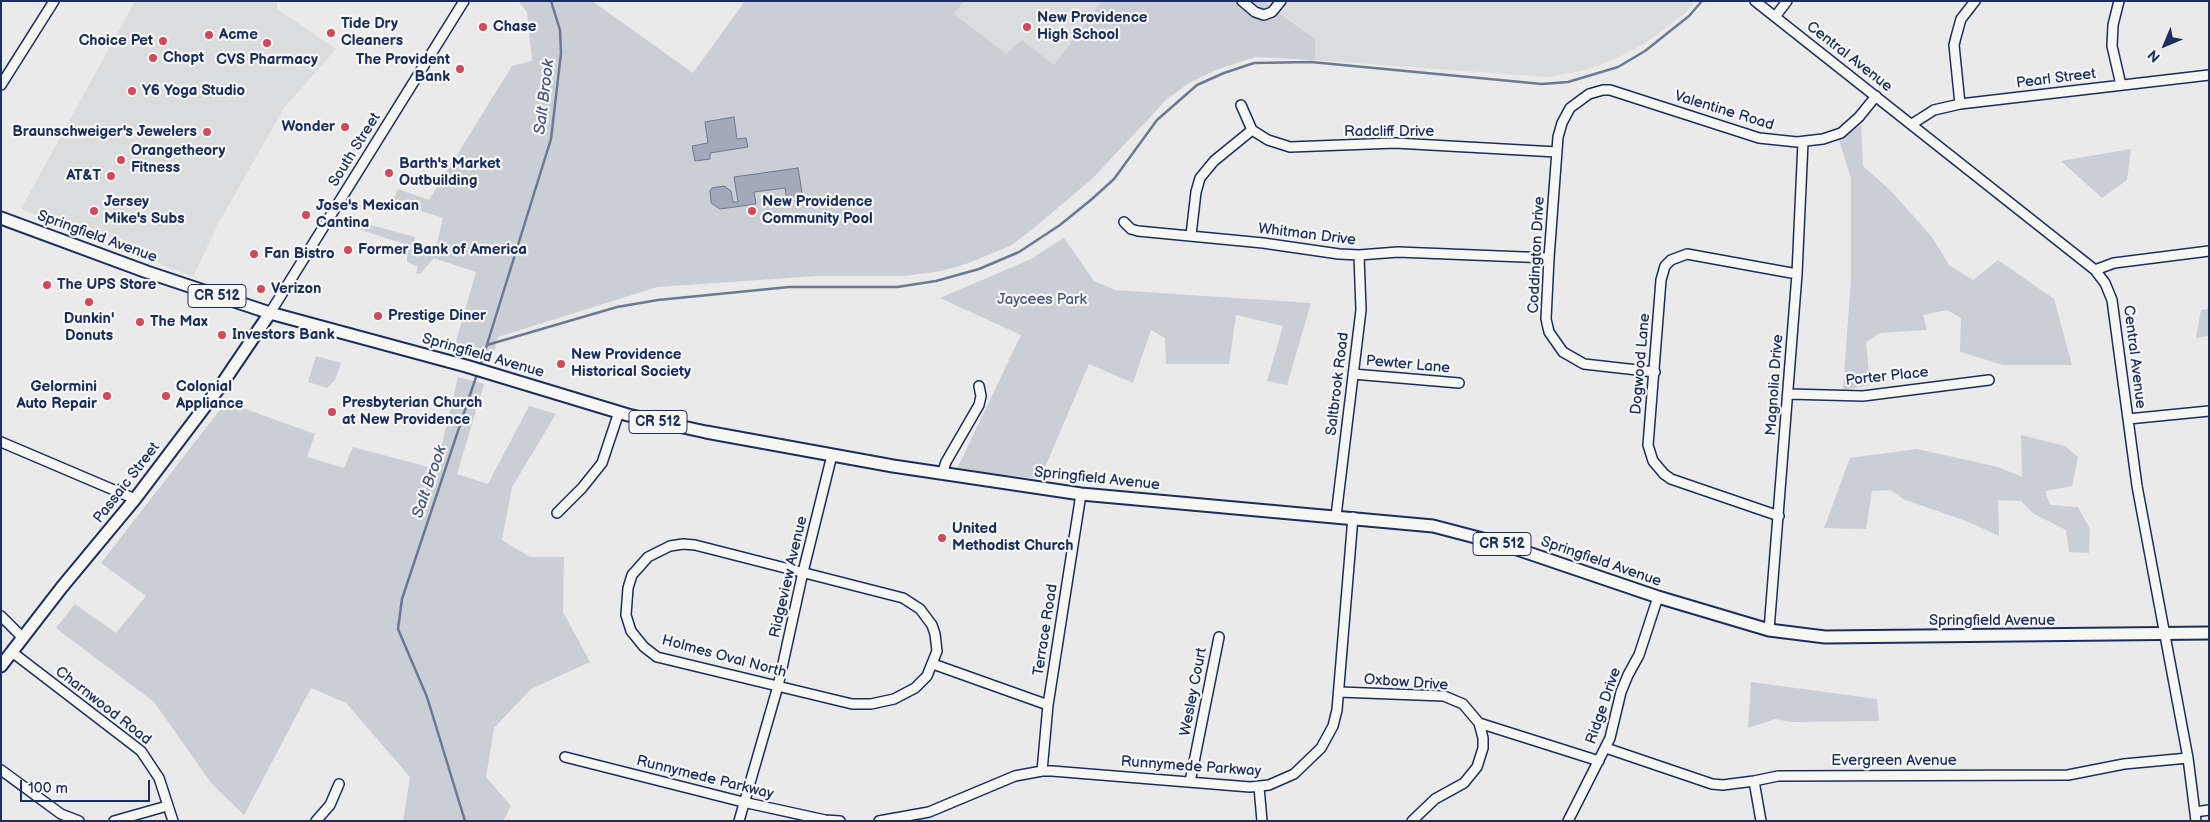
<!DOCTYPE html>
<style>
body{margin:0}
#map{position:relative;width:2210px;height:822px;overflow:hidden;background:#e9eae9;font-family:"Balsamiq Sans",sans-serif}
canvas{display:block}
.frame{position:absolute;inset:0;border:2px solid #1b2f5e;pointer-events:none}
.north{position:absolute;left:2140px;top:20px;width:50px;height:50px;-webkit-text-stroke:4px #f6f6f2;paint-order:stroke;rotate:225deg;font-size:14px;font-weight:700;line-height:20px;text-align:center;color:#1b2f5e}
.north::after{content:'';display:block;margin:auto;width:18px;height:22px;background:#1b2f5e;clip-path:polygon(50% 0,100% 100%,50% 72%,0 100%)}
.scale{position:absolute;left:20px;top:780px;width:130px;height:22px;box-sizing:border-box;border:2px solid #1b2f5e;border-top:0;padding-left:6px;font-size:15px;line-height:18px;white-space:nowrap;color:#1b2f5e;-webkit-text-stroke:4px #f6f6f2;paint-order:stroke}
</style>
<div id="map">
<canvas width="2210" height="822"></canvas>
<div class="frame"></div>
<div class="north">N</div>
<div class="scale">100 m</div>
</div>
<script>
const g = document.querySelector('canvas').getContext('2d');
g.lineJoin = 'round';
function fillPath(path, color) { g.fillStyle = color; g.fill(path, 'evenodd'); }
const shape = rows => new Path2D(rows.map(r => 'M' + r).join(''));
function stroke(path, color, width, dash) { g.strokeStyle = color; g.lineWidth = width; g.lineCap = dash ? 'butt' : 'round'; g.setLineDash(dash || []); g.stroke(path); }
function label(font, color, halo, rows, align = 'center') {
  g.font = font + ' "Balsamiq Sans",sans-serif'; g.lineWidth = 4.5; g.setLineDash([]); g.textBaseline = 'middle'; g.strokeStyle = halo; g.fillStyle = color; for (const [text, x, y, turn = 0] of rows) {
    g.save(); g.translate(x, y); g.rotate((+turn || 0) * Math.PI / 180); g.textAlign = isNaN(turn) ? turn : align; if (halo) g.strokeText(text, 0, 0); g.fillText(text, 0, 0); g.restore();
  }
}
const built = shape([
 [135,1,277,1,277,9,336,49,284,108,218,224,193,277,21,209],
 [964,1,1102,1,1054,65,1022,41,1006,55,954,14],
 [1268,1,1696,1,1683,15,1644,44,1617,58,1589,69,1549,77,1315,60,1315,39,1267,3]
]);
const green = shape([
 [518,1,592,1,693,73,745,1,964,1,954,14,1006,54,1022,40,1054,65,1102,1,1268,1,1267,4,1315,39,1315,60,1255,57,1216,70,1189,83,1167,99,1092,179,1029,232,1010,246,966,264,941,271,905,276,817,276,657,287,498,337,493,355,455,345,476,272,434,258,420,274,416,273,418,267,407,262,407,245,340,223,345,218,415,237,412,253,434,256,443,218,392,202,398,189,429,200,512,66,532,61,527,12],
 [1861,125,1863,166,1891,191,1932,237,1949,265,1973,280,1998,260,2054,299,2072,365,2003,365,1960,352,1961,318,1947,310,1923,315,1927,330,1880,333,1866,342,1870,385,1843,390,1851,279,1851,178,1839,140],
 [2131,149,2127,180,2102,198,2061,161],
 [1064,238,1094,281,1115,290,1311,303,1287,385,1267,381,1283,326,1236,315,1229,364,1166,364,1165,338,1151,330,1133,383,1089,364,1040,479,957,469,1021,335,940,298,1029,260],
 [2209,309,2209,336,2196,338,2201,310],
 [316,356,341,363,335,380,327,388,308,382],
 [458,377,484,384,457,474,488,484,529,406,556,414,512,487,502,540,530,557,564,557,563,612,590,662,531,689,494,728,486,777,511,806,503,821,403,821,410,777,346,703,311,688,244,815,212,784,154,702,56,628,75,604,116,633,146,596,101,563,226,402,315,434,307,457,344,468,353,447,436,469],
 [2021,435,2065,446,2078,457,2072,486,2045,491,2050,505,2078,507,2090,529,2089,553,2069,552,2066,530,2034,514,2021,501,1998,500,1999,536,1969,522,1903,499,1891,490,1872,491,1866,529,1824,528,1850,458,1917,449,1998,467,2022,477],
 [1751,682,1877,699,1879,721,1791,722,1775,719,1748,728]
]);
const water = shape([
 [734,117,737,139,746,138,748,147,710,153,710,159,695,161,692,146,708,143,705,122,734,117],
 [798,168,803,199,787,202,785,188,754,192,756,204,720,209,711,203,710,191,712,188,724,186,731,191,733,202,738,202,734,177,798,168]
]);
const stream = shape([
 [487,345,617,307,658,300,789,287,897,287,936,281,979,269,1019,252,1060,225,1092,199,1114,179,1157,120,1197,85,1224,73,1254,63,1311,62,1542,84,1568,82,1618,67,1645,51,1689,16,1702,1],
 [480,367,551,139,561,53,560,30,551,1],
 [465,821,427,697,398,629,402,599,477,374]
]);
const minor = shape([
 [1242,1,1255,12,1264,15,1272,12,1281,1],
 [1755,1,2095,270,2105,283,2112,300,2137,486,2188,758,2196,821],
 [2119,1,2113,25,2112,46,2121,85],
 [1775,17,1787,1],
 [1,85,54,1],
 [1960,104,1954,45,1956,37,1961,19,1975,1],
 [1241,105,1252,130,1268,140,1290,147,1395,143,1557,152],
 [1912,124,1934,110,1960,104,2209,75],
 [1124,222,1131,229,1138,231,1263,243,1339,254,1359,255,1398,252,1549,258],
 [1191,235,1196,192,1200,178,1214,161,1252,130],
 [2095,270,2114,263,2209,251],
 [270,313,464,1],
 [1655,372,1584,364,1563,352,1549,332,1546,319,1549,258,1558,137,1562,123,1570,108,1589,94,1603,90,1610,90,1759,138,1797,142,1823,139,1841,133,1859,117,1876,96],
 [1353,374,1459,383],
 [1788,394,1863,396,1989,380],
 [2128,419,2209,411],
 [1,442,135,499],
 [942,474,946,462,979,405,981,396,979,386],
 [557,513,582,488,602,463,619,412],
 [1336,516,1361,310,1359,255],
 [1779,516,1671,479,1664,474,1653,461,1648,445,1661,280,1665,266,1671,260,1687,254,1797,274],
 [683,544,695,545,903,598,920,609,932,625,935,634,937,651,927,676,915,688,894,699,871,704,852,704,657,657,644,647,631,631,626,615,628,588,632,575,648,557,670,546,683,544],
 [1,616,23,638],
 [1769,630,1797,274,1803,142],
 [12,652,141,751,159,778,173,821],
 [933,664,1048,705],
 [1339,692,1444,696,1463,704,1479,723,1483,738,1483,748,1477,767,1464,783,1435,799,1412,821],
 [1479,723,1599,761],
 [1606,748,1712,784,1723,785,1754,781,1778,776,2068,775,2124,764,2188,758],
 [565,757,743,802,825,820,840,821],
 [1,770,61,814,79,821],
 [1042,771,1048,705,1081,494],
 [1754,781,1761,821],
 [1190,782,1219,637],
 [1259,787,1262,821],
 [2195,812,2209,810],
 [114,821,167,806],
 [316,821,330,805,339,784],
 [739,821,778,686,803,572,832,455],
 [879,821,929,812,1015,776,1042,771,1052,771,1250,787,1269,785,1294,774,1321,748,1333,726,1337,710,1353,517],
 [1568,821,1610,738,1621,692,1628,675,1639,655,1658,597]
]);
const major = shape([
 [1,218,147,272,270,313,466,366,628,415,706,432,893,466,1081,494,1433,526,1502,544,1658,597,1769,630,1825,637,2209,633],
 [1,666,62,587,135,499,222,384,270,313]
]);
const markers = [
 [483,27,5,"#d1495b"],
 [1027,27,5,"#d1495b"],
 [331,33,5,"#d1495b"],
 [209,35,5,"#d1495b"],
 [163,41,5,"#d1495b"],
 [267,43,5,"#d1495b"],
 [153,58,5,"#d1495b"],
 [460,69,5,"#d1495b"],
 [132,91,5,"#d1495b"],
 [345,127,5,"#d1495b"],
 [207,132,5,"#d1495b"],
 [121,160,5,"#d1495b"],
 [389,173,5,"#d1495b"],
 [111,176,5,"#d1495b"],
 [94,211,5,"#d1495b"],
 [752,211,5,"#d1495b"],
 [306,215,5,"#d1495b"],
 [348,250,5,"#d1495b"],
 [254,254,5,"#d1495b"],
 [47,285,5,"#d1495b"],
 [261,289,5,"#d1495b"],
 [89,302,5,"#d1495b"],
 [378,316,5,"#d1495b"],
 [140,322,5,"#d1495b"],
 [222,335,5,"#d1495b"],
 [561,364,5,"#d1495b"],
 [107,396,5,"#d1495b"],
 [166,396,5,"#d1495b"],
 [332,412,5,"#d1495b"],
 [942,538,5,"#d1495b"]
];
const shields = [
 [217,296,58],
 [658,422,58],
 [1502,544,58]
];
const shieldNames = [
 ["CR 512",217,296],
 ["CR 512",658,422],
 ["CR 512",1502,544]
];
const poiNames = [
 ["New Providence",1037,18],
 ["High School",1037,35],
 ["Tide Dry",341,24],
 ["Cleaners",341,41],
 ["Chase",493,27],
 ["Acme",219,35],
 ["Choice Pet",153,41,"right"],
 ["Chopt",163,58],
 ["CVS Pharmacy",267,60,"center"],
 ["The Provident",450,60,"right"],
 ["Bank",450,77,"right"],
 ["Y6 Yoga Studio",142,91],
 ["Wonder",335,127,"right"],
 ["Braunschweiger's Jewelers",197,132,"right"],
 ["Orangetheory",131,151],
 ["Fitness",131,168],
 ["Barth's Market",399,164],
 ["Outbuilding",399,181],
 ["AT&T",101,176,"right"],
 ["Jersey",104,202],
 ["Mike's Subs",104,219],
 ["New Providence",762,202],
 ["Community Pool",762,219],
 ["Jose's Mexican",316,206],
 ["Cantina",316,223],
 ["Former Bank of America",358,250],
 ["Fan Bistro",264,254],
 ["The UPS Store",57,285],
 ["Verizon",271,289],
 ["Prestige Diner",388,316],
 ["Dunkin'",89,319,"center"],
 ["Donuts",89,336,"center"],
 ["The Max",150,322],
 ["Investors Bank",232,335],
 ["New Providence",571,355],
 ["Historical Society",571,372],
 ["Gelormini",97,387,"right"],
 ["Auto Repair",97,404,"right"],
 ["Colonial",176,387],
 ["Appliance",176,404],
 ["Presbyterian Church",342,403],
 ["at New Providence",342,420],
 ["United",952,529],
 ["Methodist Church",952,546]
];
const streetNames = [
 ["Central Avenue",1849,57,38],
 ["Pearl Street",2056,79,-7],
 ["Valentine Road",1724,111,17],
 ["Radcliff Drive",1389,132],
 ["South Street",355,150,-58],
 ["Whitman Drive",1307,235,7],
 ["Springfield Avenue",97,237,20],
 ["Coddington Drive",1537,255,-87],
 ["Springfield Avenue",483,356,16],
 ["Central Avenue",2134,357,83],
 ["Dogwood Lane",1641,364,-85],
 ["Pewter Lane",1408,365,5],
 ["Porter Place",1887,377,-6],
 ["Saltbrook Road",1338,384,-83],
 ["Magnolia Drive",1775,385,-86],
 ["Springfield Avenue",1097,479,6],
 ["Passaic Street",127,483,-52],
 ["Springfield Avenue",1601,562,19],
 ["Ridgeview Avenue",789,577,-77],
 ["Springfield Avenue",1992,621],
 ["Terrace Road",1046,630,-81],
 ["Holmes Oval North",724,657,15],
 ["Oxbow Drive",1406,683,4],
 ["Wesley Court",1194,692,-79],
 ["Charnwood Road",103,706,38],
 ["Ridge Drive",1604,706,-71],
 ["Evergreen Avenue",1894,761],
 ["Runnymede Parkway",1191,767,4],
 ["Runnymede Parkway",705,778,14]
];
const parkNames = [
 ["Jaycees Park",1042,300]
];
const waterNames = [
 ["Salt Brook",545,97,-83],
 ["Salt Brook",430,482,-71]
];
fillPath(built, '#dadcde');
fillPath(green, '#caced5');
fillPath(water, '#a2aaba');
stroke(water, '#6c7995', 1);
stroke(stream, '#6c7995', 2.5);
stroke(minor, '#1b2f5e', 12);
stroke(major, '#1b2f5e', 15);
stroke(minor, '#f6f6f2', 9);
stroke(major, '#f6f6f2', 11);
for (const [x, y, r, color] of markers) { const dot = new Path2D(); dot.arc(x, y, r, 0, 2 * Math.PI); g.fillStyle = color; g.fill(dot); stroke(dot, '#f6f6f2', 2); }
for (const [x, y, w] of shields) { const box = new Path2D(); box.roundRect(x - w / 2, y - 11.5, w, 23, 4); g.fillStyle = '#f6f6f2'; g.fill(box); stroke(box, '#1b2f5e', 1); }
label('bold 14px', '#1b2f5e', null, shieldNames);
label('bold 15px', '#1b2f5e', '#f6f6f2', poiNames, 'left');
label('15px', '#1b2f5e', '#f6f6f2', streetNames);
label('15px', '#47577c', '#f6f6f2', parkNames);
label('italic 16px', '#44547a', '#f6f6f2', waterNames);
</script>
